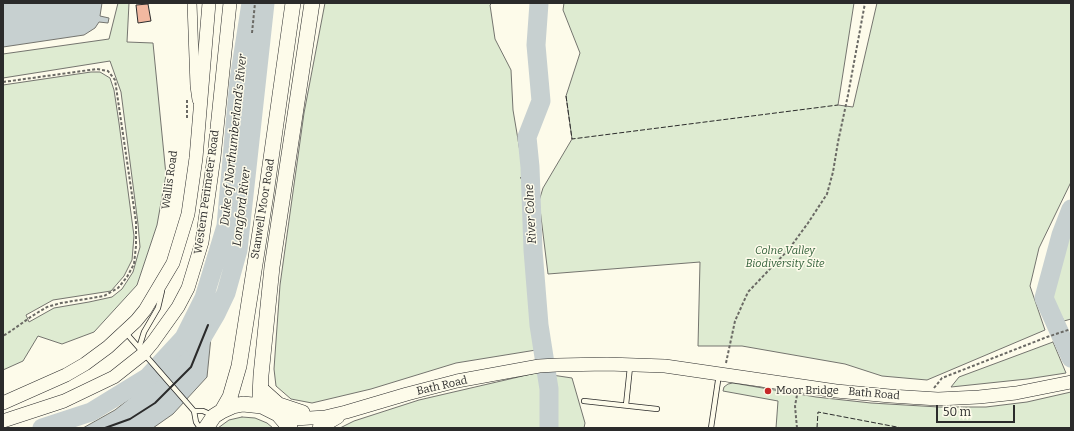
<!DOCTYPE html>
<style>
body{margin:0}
#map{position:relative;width:1074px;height:431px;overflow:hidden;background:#fdfbea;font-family:Bitter,serif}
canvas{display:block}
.frame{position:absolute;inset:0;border:4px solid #2b2b2b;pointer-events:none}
.scale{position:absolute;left:936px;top:405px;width:79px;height:18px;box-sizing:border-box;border:2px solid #2b2b2b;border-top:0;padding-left:5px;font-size:12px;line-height:14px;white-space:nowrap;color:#2b2b2b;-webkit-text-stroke:3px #fdfbea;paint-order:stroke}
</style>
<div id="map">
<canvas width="1074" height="431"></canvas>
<div class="frame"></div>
<div class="scale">50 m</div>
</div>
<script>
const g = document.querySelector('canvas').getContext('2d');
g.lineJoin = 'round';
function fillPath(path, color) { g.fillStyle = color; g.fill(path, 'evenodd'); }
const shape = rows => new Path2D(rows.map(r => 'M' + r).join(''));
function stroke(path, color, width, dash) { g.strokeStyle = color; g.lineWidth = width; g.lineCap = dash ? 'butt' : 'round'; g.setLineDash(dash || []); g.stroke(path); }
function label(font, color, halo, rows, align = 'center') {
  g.font = font + ' Bitter,serif'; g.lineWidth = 3; g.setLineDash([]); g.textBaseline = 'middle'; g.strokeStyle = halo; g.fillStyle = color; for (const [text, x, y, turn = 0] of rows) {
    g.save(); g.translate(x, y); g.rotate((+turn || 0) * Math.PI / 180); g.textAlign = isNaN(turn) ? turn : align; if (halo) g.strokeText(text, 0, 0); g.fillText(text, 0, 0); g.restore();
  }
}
const green = shape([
 [118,3,129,3,127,42,153,43,166,175,157,225,137,285,94,332,62,344,38,336,23,361,3,370,3,85,91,72,100,72,110,78,114,90,119,123,134,236,132,260,124,276,111,291,53,300,26,315,29,322,54,308,89,302,112,297,122,289,133,272,140,247,138,224,121,92,110,61,3,78,3,54,109,39,118,3],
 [325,3,492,3,490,5,495,39,511,70,513,110,524,175,520,178,525,178,525,251,536,350,456,363,371,389,312,403,291,399,276,386,274,369,280,285,304,113,325,3],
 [564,3,854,3,838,105,853,107,877,3,1071,3,1071,182,1039,248,1030,286,1045,330,927,380,882,376,845,364,742,346,698,346,700,262,548,274,539,201,543,188,572,139,566,96,580,53,563,10,564,3],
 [1071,222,1071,319,1064,321,1051,297,1061,246,1071,222],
 [1053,342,1066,373,1027,379,951,387,959,377,1053,342],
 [540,372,542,426,540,428,340,428,354,421,419,400,540,372],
 [552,375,572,378,585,423,584,428,557,428,552,375],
 [733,383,816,397,871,403,939,407,986,407,1027,402,1071,392,1071,428,776,428,778,401,723,391,724,387,728,384,733,383],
 [242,417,255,418,267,423,273,428,218,428,229,420,242,417]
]);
const water = shape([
 [3,3,102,3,100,16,109,18,108,23,99,22,95,28,84,35,3,47,3,3],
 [202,323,212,327,207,377,173,414,153,428,83,428,115,410,168,368,202,323]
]);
const river = shape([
 [539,3,536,45,541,101,527,137,530,167,533,250,539,325,549,389,549,428],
 [1071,209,1061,235,1044,298,1071,358],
 [196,348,216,314,226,293,238,250,265,3],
 [42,428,91,412,148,377,184,338,204,298,226,226,239,80,251,3]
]);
const building = shape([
 [148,4,151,21,138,23,136,5,148,4]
]);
const path = shape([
 [252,33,255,3],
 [3,82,97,69,108,71,115,80,136,222,136,246,134,264,127,277,118,288,104,296,61,303,47,307,32,316,11,331,3,336],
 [187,100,187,119],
 [726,363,735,321,748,292,789,249,808,223,827,194,833,172,838,142,848,95,865,3],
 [934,388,942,378,1047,337,1071,329],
 [797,428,795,406,797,395]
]);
const lane = shape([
 [126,333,194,411,196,422,200,428],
 [139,348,144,332,158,308,162,291],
 [584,401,657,409],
 [626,405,630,367],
 [194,411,203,411,212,415],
 [711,428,719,374]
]);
const street = shape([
 [192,3,195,86,197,100]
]);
const secondary = shape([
 [260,387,279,404,303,412],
 [3,403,66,375,85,364,108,347,136,321,145,310,173,263,188,214,196,158,209,3],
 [278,414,295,419,325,417,346,412,407,394,457,381,539,366,557,365,607,364,665,366,836,391,890,396,938,399,979,397,1016,393,1071,382],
 [3,421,64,401,114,377,143,354,153,342,178,307,188,288,202,242,214,157,230,3],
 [319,428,338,417]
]);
const primary = shape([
 [262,406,260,396,261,375,272,267,312,3],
 [222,411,230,397,239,366,266,194,293,3],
 [206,428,214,416,222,411,233,406,243,404,262,406,278,414,290,428]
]);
const fence = shape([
 [566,96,572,139,838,105],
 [817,428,818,412,902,428]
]);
const wall = shape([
 [105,428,130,419,155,403,191,367,208,325]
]);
const markers = [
 [768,391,4,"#c62828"]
];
const streetNames = [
 ["Wallis Road",170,180,-82],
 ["Western Perimeter Road",207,192,-82],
 ["Stanwell Moor Road",263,209,-81],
 ["Bath Road",442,386,-13],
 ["Bath Road",874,394,5]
];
const parkNames = [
 ["Colne Valley",785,251],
 ["Biodiversity Site",785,264]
];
const poiNames = [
 ["Moor Bridge",776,391]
];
const waterNames = [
 ["Duke of Northumberland's River",234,140,-84],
 ["Longford River",242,207,-83],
 ["River Colne",531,214,-93]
];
fillPath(green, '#deebd1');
stroke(green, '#74746e', 1);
fillPath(water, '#c7d0d0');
stroke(water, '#74746e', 1);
stroke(river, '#c7d0d0', 19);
fillPath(building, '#f2b8a0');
stroke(building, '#2b2b2b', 1);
stroke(lane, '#2b2b2b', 6);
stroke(street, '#2b2b2b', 10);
stroke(secondary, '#2b2b2b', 14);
stroke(primary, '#2b2b2b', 16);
stroke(path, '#6a6964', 2, [3, 2]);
stroke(lane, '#fdfbea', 4.5);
stroke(street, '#fdfbea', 9);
stroke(secondary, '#fdfbea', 13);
stroke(primary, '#fdfbea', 15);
stroke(fence, '#2b2b2b', 1, [5, 2]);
stroke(wall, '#2b2b2b', 2);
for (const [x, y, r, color] of markers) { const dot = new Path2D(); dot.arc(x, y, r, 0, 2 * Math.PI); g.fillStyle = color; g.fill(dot); stroke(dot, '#fdfbea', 1.5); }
label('11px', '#2b2b2b', '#fdfbea', streetNames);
label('italic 11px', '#34623c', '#fdfbea', parkNames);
label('11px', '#2b2b2b', '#fdfbea', poiNames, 'left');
label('italic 12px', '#2b2b2b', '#fdfbea', waterNames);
</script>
